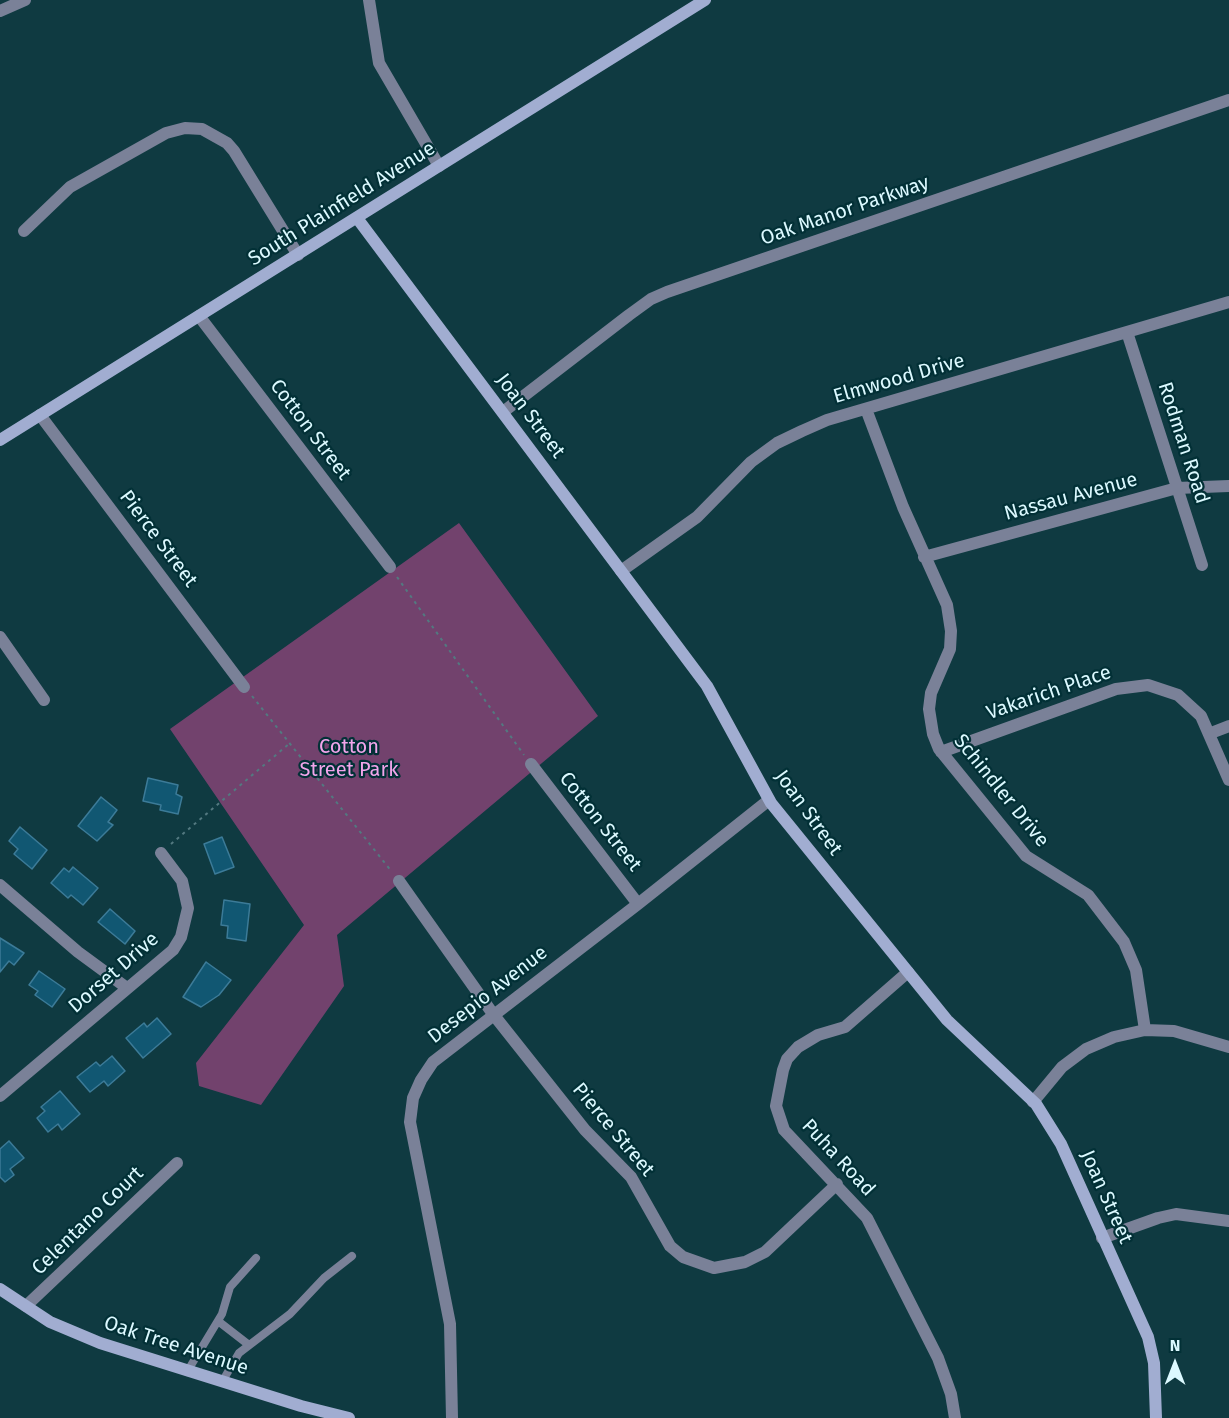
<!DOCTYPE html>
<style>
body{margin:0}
#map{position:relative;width:1229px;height:1418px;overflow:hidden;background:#0f3a41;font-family:"Fira Sans",sans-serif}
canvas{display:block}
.north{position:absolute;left:1145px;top:1334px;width:60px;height:60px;-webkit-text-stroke:4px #023036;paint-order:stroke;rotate:0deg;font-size:16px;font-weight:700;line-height:24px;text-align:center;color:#dcf9ff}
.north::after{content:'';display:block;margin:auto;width:21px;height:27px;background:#dcf9ff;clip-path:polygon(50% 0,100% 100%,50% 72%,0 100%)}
</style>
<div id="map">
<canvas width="1229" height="1418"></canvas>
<div class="north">N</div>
</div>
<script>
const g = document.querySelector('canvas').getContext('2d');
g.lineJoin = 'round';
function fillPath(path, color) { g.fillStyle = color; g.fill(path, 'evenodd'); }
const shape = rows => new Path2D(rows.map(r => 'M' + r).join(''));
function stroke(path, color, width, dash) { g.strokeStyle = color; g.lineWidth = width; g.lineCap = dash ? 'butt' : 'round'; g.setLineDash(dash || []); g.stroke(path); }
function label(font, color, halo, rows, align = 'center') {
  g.font = font + ' "Fira Sans",sans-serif'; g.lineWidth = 4.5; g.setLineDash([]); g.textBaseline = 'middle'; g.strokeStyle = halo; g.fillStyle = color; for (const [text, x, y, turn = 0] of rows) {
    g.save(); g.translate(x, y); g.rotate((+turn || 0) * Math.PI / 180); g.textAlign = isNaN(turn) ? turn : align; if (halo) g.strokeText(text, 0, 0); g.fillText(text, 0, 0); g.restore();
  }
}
const green = shape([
 [459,523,598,716,337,935,344,986,261,1105,199,1086,196,1063,304,925,170,729]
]);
const building = shape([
 [148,778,178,785,176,794,182,797,178,814,160,810,161,805,143,801,148,778],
 [101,797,117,810,108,822,113,825,97,841,78,826,101,797],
 [20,827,47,850,32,869,14,854,18,849,9,841,20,827],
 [222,837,234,867,215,874,204,844,222,837],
 [73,867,98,888,83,905,71,895,68,898,51,883,64,868,69,872,73,867],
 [224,900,250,904,246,941,227,938,228,926,221,925,224,900],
 [110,909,135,931,125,944,98,922,110,909],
 [0,938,24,953,14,965,9,961,0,972,0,938],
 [206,962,231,980,219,995,201,1007,183,997,206,962],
 [39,971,65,989,52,1007,35,995,38,991,29,985,39,971],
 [157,1018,171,1034,143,1058,126,1038,144,1023,147,1027,157,1018],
 [112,1056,125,1071,108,1086,104,1081,90,1092,77,1077,96,1062,100,1066,112,1056],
 [60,1091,80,1114,62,1130,58,1124,48,1132,37,1118,45,1111,41,1107,60,1091],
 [9,1141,24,1158,10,1169,14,1175,5,1182,0,1177,0,1149,9,1141]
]);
const path = shape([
 [397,577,524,755],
 [252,696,392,872],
 [171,844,290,743]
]);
const lane = shape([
 [218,1321,249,1345],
 [187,1372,222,1314,230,1287,256,1258],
 [222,1382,239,1353,290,1314,324,1278,352,1256]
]);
const street = shape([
 [369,0,379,63,439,166],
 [0,11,25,0],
 [24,231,70,187,166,133,185,128,202,129,227,143,234,151,298,255],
 [199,316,390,567],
 [1127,332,1202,565],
 [866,409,903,507,947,605,951,631,950,649,931,693,929,709,933,734,939,749,1026,856,1088,895,1124,942,1136,970,1145,1030],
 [503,412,629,315,651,299,667,292,1229,100],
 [40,415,244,687],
 [924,557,1177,488,1229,486],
 [621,571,697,517,751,462,777,443,802,431,827,420,1229,302],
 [0,637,44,700],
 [1211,733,1229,726],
 [941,752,1116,689,1148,685,1178,695,1201,716,1229,780],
 [531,764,638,904],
 [399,881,493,1014,585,1130,631,1177,670,1246,683,1257,714,1268,745,1262,765,1252,837,1184],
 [0,885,78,952,127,988],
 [908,972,845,1027,818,1035,798,1047,787,1059,783,1070,776,1106,784,1130,867,1218,938,1358,951,1394,955,1418],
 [0,1096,173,950,181,937,188,908,182,881,161,853],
 [1033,1102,1062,1067,1086,1049,1114,1037,1145,1030,1174,1031,1229,1047],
 [1102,1238,1158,1218,1176,1214,1229,1221],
 [26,1306,177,1163],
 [452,1418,450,1324,410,1122,413,1098,421,1080,433,1062,638,904,769,800]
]);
const secondary = shape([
 [357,218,707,686,771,803,947,1020,1036,1104,1061,1144,1148,1337,1154,1363,1156,1418],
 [0,440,705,0],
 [0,1289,50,1322,100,1343,301,1406,349,1418]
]);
const streetNames = [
 ["South Plainfield Avenue",342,204,-32],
 ["Oak Manor Parkway",845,211,-19],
 ["Elmwood Drive",899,379,-16],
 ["Joan Street",530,416,53],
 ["Cotton Street",310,430,53],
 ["Rodman Road",1183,443,72],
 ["Nassau Avenue",1071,497,-15],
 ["Pierce Street",158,539,53],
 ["Vakarich Place",1049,693,-19],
 ["Schindler Drive",1001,791,51],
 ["Joan Street",808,813,54],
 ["Cotton Street",600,822,52],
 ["Dorset Drive",114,973,-41],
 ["Desepio Avenue",488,995,-38],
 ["Pierce Street",613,1130,50],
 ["Puha Road",838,1158,47],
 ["Joan Street",1106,1197,66],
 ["Celentano Court",88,1221,-44],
 ["Oak Tree Avenue",176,1346,18]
];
const parkNames = [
 ["Cotton",349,747],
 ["Street Park",349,770]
];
fillPath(green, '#72426d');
fillPath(building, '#115772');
stroke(building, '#3c7b98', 1.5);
stroke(path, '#537980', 2, [3, 4.5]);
stroke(lane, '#7a8198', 8);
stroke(street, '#7a8198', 12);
stroke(secondary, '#a1add1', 12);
label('20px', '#dcf9ff', '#023036', streetNames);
label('20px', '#f2a5eb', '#023036', parkNames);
</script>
